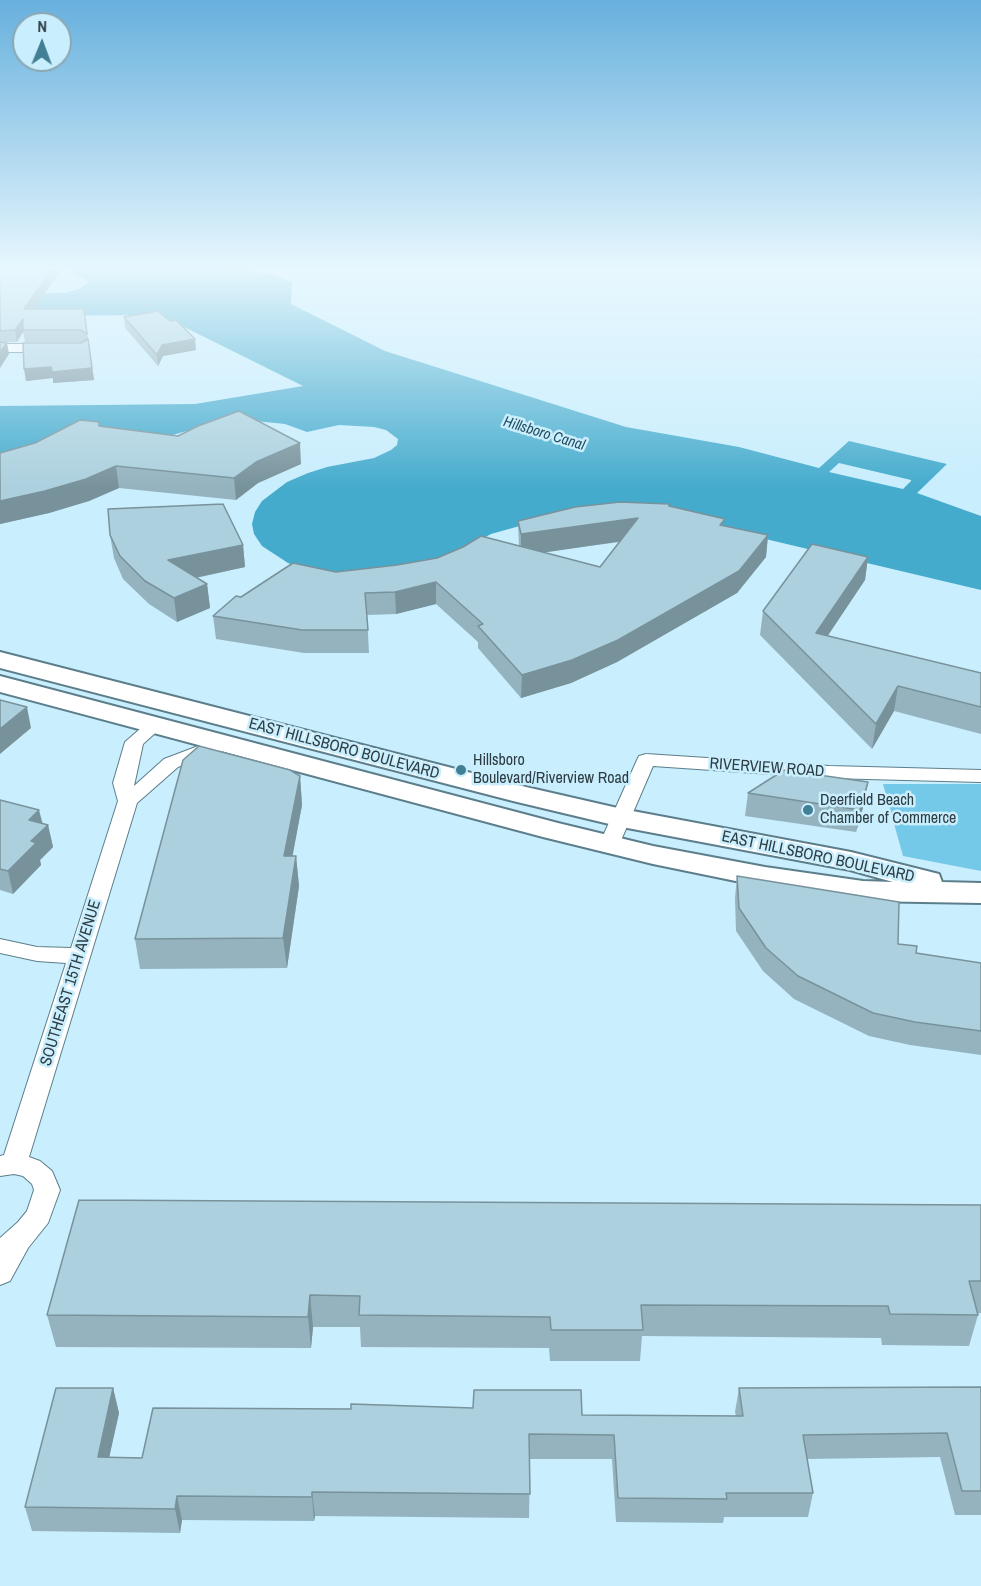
<!DOCTYPE html>
<style>
body{margin:0}
#map{position:relative;width:981px;height:1586px;overflow:hidden;background:#c9eefd;font-family:"Archivo Narrow",sans-serif}
canvas{display:block}
.north{position:absolute;left:12px;top:12px;width:60px;height:60px;box-sizing:border-box;background:#c9eefd;border:2px solid #8ba7b3;border-radius:50%;rotate:1deg;font-size:16px;font-weight:700;line-height:24px;text-align:center;color:#2e3d43}
.north::after{content:'';display:block;margin:auto;width:21px;height:27px;background:#417f94;clip-path:polygon(50% 0,100% 100%,50% 72%,0 100%)}
</style>
<div id="map">
<canvas width="981" height="1586"></canvas>
<div class="north">N</div>
</div>
<script>
const g = document.querySelector('canvas').getContext('2d');
g.lineJoin = 'round';
function fillPath(path, color) { g.fillStyle = color; g.fill(path, 'evenodd'); }
const shape = rows => new Path2D(rows.map(r => 'M' + r).join(''));
function stroke(path, color, width, dash) { g.strokeStyle = color; g.lineWidth = width; g.lineCap = dash ? 'butt' : 'round'; g.setLineDash(dash || []); g.stroke(path); }
function label(font, color, halo, rows, align = 'center') {
  g.font = font + ' "Archivo Narrow",sans-serif'; g.lineWidth = 5; g.setLineDash([]); g.textBaseline = 'middle'; g.strokeStyle = halo; g.fillStyle = color; for (const [text, x, y, turn = 0] of rows) {
    g.save(); g.translate(x, y); g.rotate((+turn || 0) * Math.PI / 180); g.textAlign = isNaN(turn) ? turn : align; if (halo) g.strokeText(text, 0, 0); g.fillText(text, 0, 0); g.restore();
  }
}
const green = shape([
 [883,784,981,784,981,871,903,856]
]);
const water = shape([
 [63,266,229,266,239,270,269,274,292,282,291,304,385,351,626,427,739,447,819,468,849,441,947,464,917,493,981,516,981,590,757,537,534,522,491,534,446,559,349,576,304,569,288,563,262,546,254,534,252,524,255,512,262,501,287,482,308,473,327,467,374,458,391,450,397,445,398,439,386,430,374,427,339,425,307,432,285,424,245,420,210,424,166,437,139,431,121,430,0,467,0,406,195,404,303,386,160,315,0,316,0,294,66,293,79,289,89,282],
 [839,463,911,480,911,481,903,489,829,472]
]);
const minor = shape([
 [0,344,51,344,57,348,51,352,0,352,0,344],
 [154,720,160,722,163,726,143,744,134,786,164,759,222,737,229,739,231,743,229,747,178,767,137,803,29,1157,40,1161,52,1171,60,1190,48,1223,28,1248,10,1281,0,1285,0,1238,18,1222,27,1211,34,1190,32,1184,23,1176,14,1174,0,1176,0,1156,4,1155,66,963,37,961,0,953,0,939,37,947,71,948,118,801,113,783,125,742,148,722,154,720],
 [646,754,829,766,981,770,981,782,829,778,653,766,619,845,616,849,609,851,602,849,599,845,637,760,639,756,646,754]
]);
const secondary = shape([
 [0,652,526,787,622,809,851,852,939,874,942,882,981,883,981,903,863,901,765,887,653,864,543,837,0,692,0,676,558,823,653,846,765,867,863,881,893,882,850,870,622,827,513,801,0,668,0,652]
]);
const wall = shape([
 [0,266,57,266,58,274,34,309,84,309,94,380,53,383,53,378,26,381,83,342,25,342,23,332,17,342,3,342,0,352],
 [124,317,196,350,163,356,158,366,125,328],
 [99,426,301,464,258,483,236,500,119,488,89,501,49,513,0,524,0,453],
 [669,506,725,526,768,535,766,557,737,593,617,662,571,683,521,698,478,648,478,642,436,604,396,614,367,615,369,653,304,653,216,639,213,616,241,597,336,572,397,565,519,546,518,521],
 [620,542,600,567,543,552],
 [110,535,243,545,245,567,196,578,207,584,210,608,177,622,149,604,123,579,114,558],
 [868,557,865,580,827,636,981,673,981,734,894,711,872,749,760,635,763,611],
 [300,776,302,805,292,856,296,856,299,886,287,968,140,969,135,939],
 [748,793,864,804,856,832,745,816],
 [0,800,42,823,48,825,53,847,40,860,41,865,13,894,0,890],
 [737,876,898,944,916,953,981,963,981,1055,910,1045,869,1036,794,999,763,971,736,931,735,898],
 [981,1205,981,1313,978,1313,978,1315,969,1346,882,1345,881,1338,642,1336,640,1361,550,1361,549,1348,361,1347,360,1327,313,1327,311,1348,56,1347,47,1315],
 [981,1387,981,1515,955,1515,940,1457,807,1459,813,1493,808,1517,724,1517,723,1523,616,1522,612,1459,530,1459,529,1518,315,1516,314,1521,182,1520,180,1533,32,1531,25,1507,113,1388,119,1413,109,1457,142,1458,582,1415,736,1416,735,1412,739,1388]
]);
const shadedWall = shape([
 [52,266,57,266,58,274,26,320,24,309],
 [23,319,23,332,17,342,15,330],
 [88,339,94,380,53,383,53,378,26,381,24,369,51,367],
 [195,339,196,350,163,356,158,366,157,355,162,345],
 [7,343,9,354,0,368,0,352],
 [300,443,301,464,258,483,236,500,234,478,256,462],
 [116,466,119,488,89,501,49,513,0,524,0,501],
 [638,518,636,539,521,556,521,534],
 [768,535,766,557,737,593,617,662,571,683,521,698,522,675],
 [243,545,245,567,171,583,168,560],
 [868,557,865,580,813,658,816,633],
 [436,582,436,604,396,614,395,592],
 [207,584,210,608,177,622,174,598],
 [898,686,894,711,872,749,876,724],
 [27,707,31,728,0,754,0,729],
 [300,776,302,805,287,886,284,856],
 [868,782,864,804,856,832,860,810],
 [39,810,44,829,48,825,53,847,40,860,41,865,13,894,8,871,29,820],
 [296,856,299,886,287,968,283,938],
 [310,1295,313,1327,311,1348,308,1317],
 [113,1388,119,1413,104,1481,98,1457],
 [312,1492,315,1516,314,1521,312,1497],
 [177,1496,182,1520,180,1533,175,1509]
]);
const building = shape([
 [0,266,54,266,24,309,84,309,87,334,81,330,23,330,23,319,15,330,0,331,0,266],
 [158,311,170,321,176,320,195,339,162,345,157,355,124,317,158,311],
 [88,339,92,368,52,372,51,367,24,369,23,343,81,343,88,339],
 [0,342,7,343,0,352,0,342],
 [239,411,300,443,256,462,234,478,116,466,86,479,45,491,0,501,0,453,35,443,80,420,99,422,99,426,178,436,198,426,239,411],
 [620,502,669,504,669,506,725,519,720,525,768,535,739,571,618,640,572,660,522,675,478,626,483,624,436,582,395,592,365,593,368,630,302,630,213,616,236,596,241,597,293,563,336,572,397,565,437,558,463,547,481,536,600,567,638,518,521,534,518,521,575,507,620,502],
 [223,504,243,545,168,560,207,584,174,598,145,581,120,556,110,535,108,509,223,504],
 [812,544,868,557,816,633,981,673,981,707,898,686,876,724,763,611,812,544],
 [0,700,27,707,0,729,0,700],
 [199,746,290,770,300,776,284,856,296,856,283,938,135,939,183,760,199,746],
 [784,770,868,782,860,810,748,793,784,770],
 [0,800,39,810,29,820,48,825,31,841,36,843,8,871,0,869,0,800],
 [737,876,899,902,898,944,917,946,916,953,981,963,981,1031,915,1022,873,1013,798,976,766,948,739,908,737,876],
 [79,1200,981,1205,981,1281,969,1281,978,1315,890,1314,888,1306,641,1305,643,1330,551,1330,550,1317,359,1315,360,1296,310,1295,308,1317,47,1315,79,1200],
 [981,1387,981,1491,962,1491,947,1433,803,1435,813,1493,726,1493,727,1499,618,1498,614,1435,529,1434,530,1494,312,1492,312,1497,177,1496,175,1509,25,1507,56,1388,113,1388,98,1457,142,1458,153,1408,351,1409,351,1404,473,1408,474,1390,581,1390,582,1415,743,1416,739,1388,981,1387]
]);
const markers = [
 [461,770,6,"#417f94"],
 [808,810,6,"#417f94"]
];
const farWaternames = [
 ["Hillsboro Canal",544,434,17]
];
const streetNames = [
 ["EAST HILLSBORO BOULEVARD",344,749,15],
 ["RIVERVIEW ROAD",767,768,4],
 ["EAST HILLSBORO BOULEVARD",818,857,12],
 ["SOUTHEAST 15TH AVENUE",71,983,-73]
];
const poiNames = [
 ["Hillsboro",473,761],
 ["Boulevard/Riverview Road",473,779],
 ["Deerfield Beach",820,801],
 ["Chamber of Commerce",820,819]
];
fillPath(green, '#74c9e8');
fillPath(water, '#45abcd');
stroke(minor, '#5c7e8b', 2);
stroke(secondary, '#5c7e8b', 4);
fillPath(minor, '#fff');
fillPath(secondary, '#fff');
fillPath(wall, '#94b3bf');
fillPath(shadedWall, '#78929b');
fillPath(building, '#acd0de');
stroke(building, '#78929b', 1.5);
const sky = g.createLinearGradient(0, 0, 0, 488);
sky.addColorStop(0, '#67b0dd');
sky.addColorStop(0.55, '#e7f7fe');
sky.addColorStop(1, '#e7f7fe00');
g.fillStyle = sky;
g.fillRect(0, 0, 981, 488);
for (const [x, y, r, color] of markers) { const dot = new Path2D(); dot.arc(x, y, r, 0, 2 * Math.PI); g.fillStyle = color; g.fill(dot); stroke(dot, '#c9eefd', 2); }
label('italic 15px', '#24505f', '#c9eefd', farWaternames);
label('16px', '#2e3d43', '#c9eefd', streetNames);
label('16px', '#2e3d43', '#c9eefd', poiNames, 'left');
</script>
